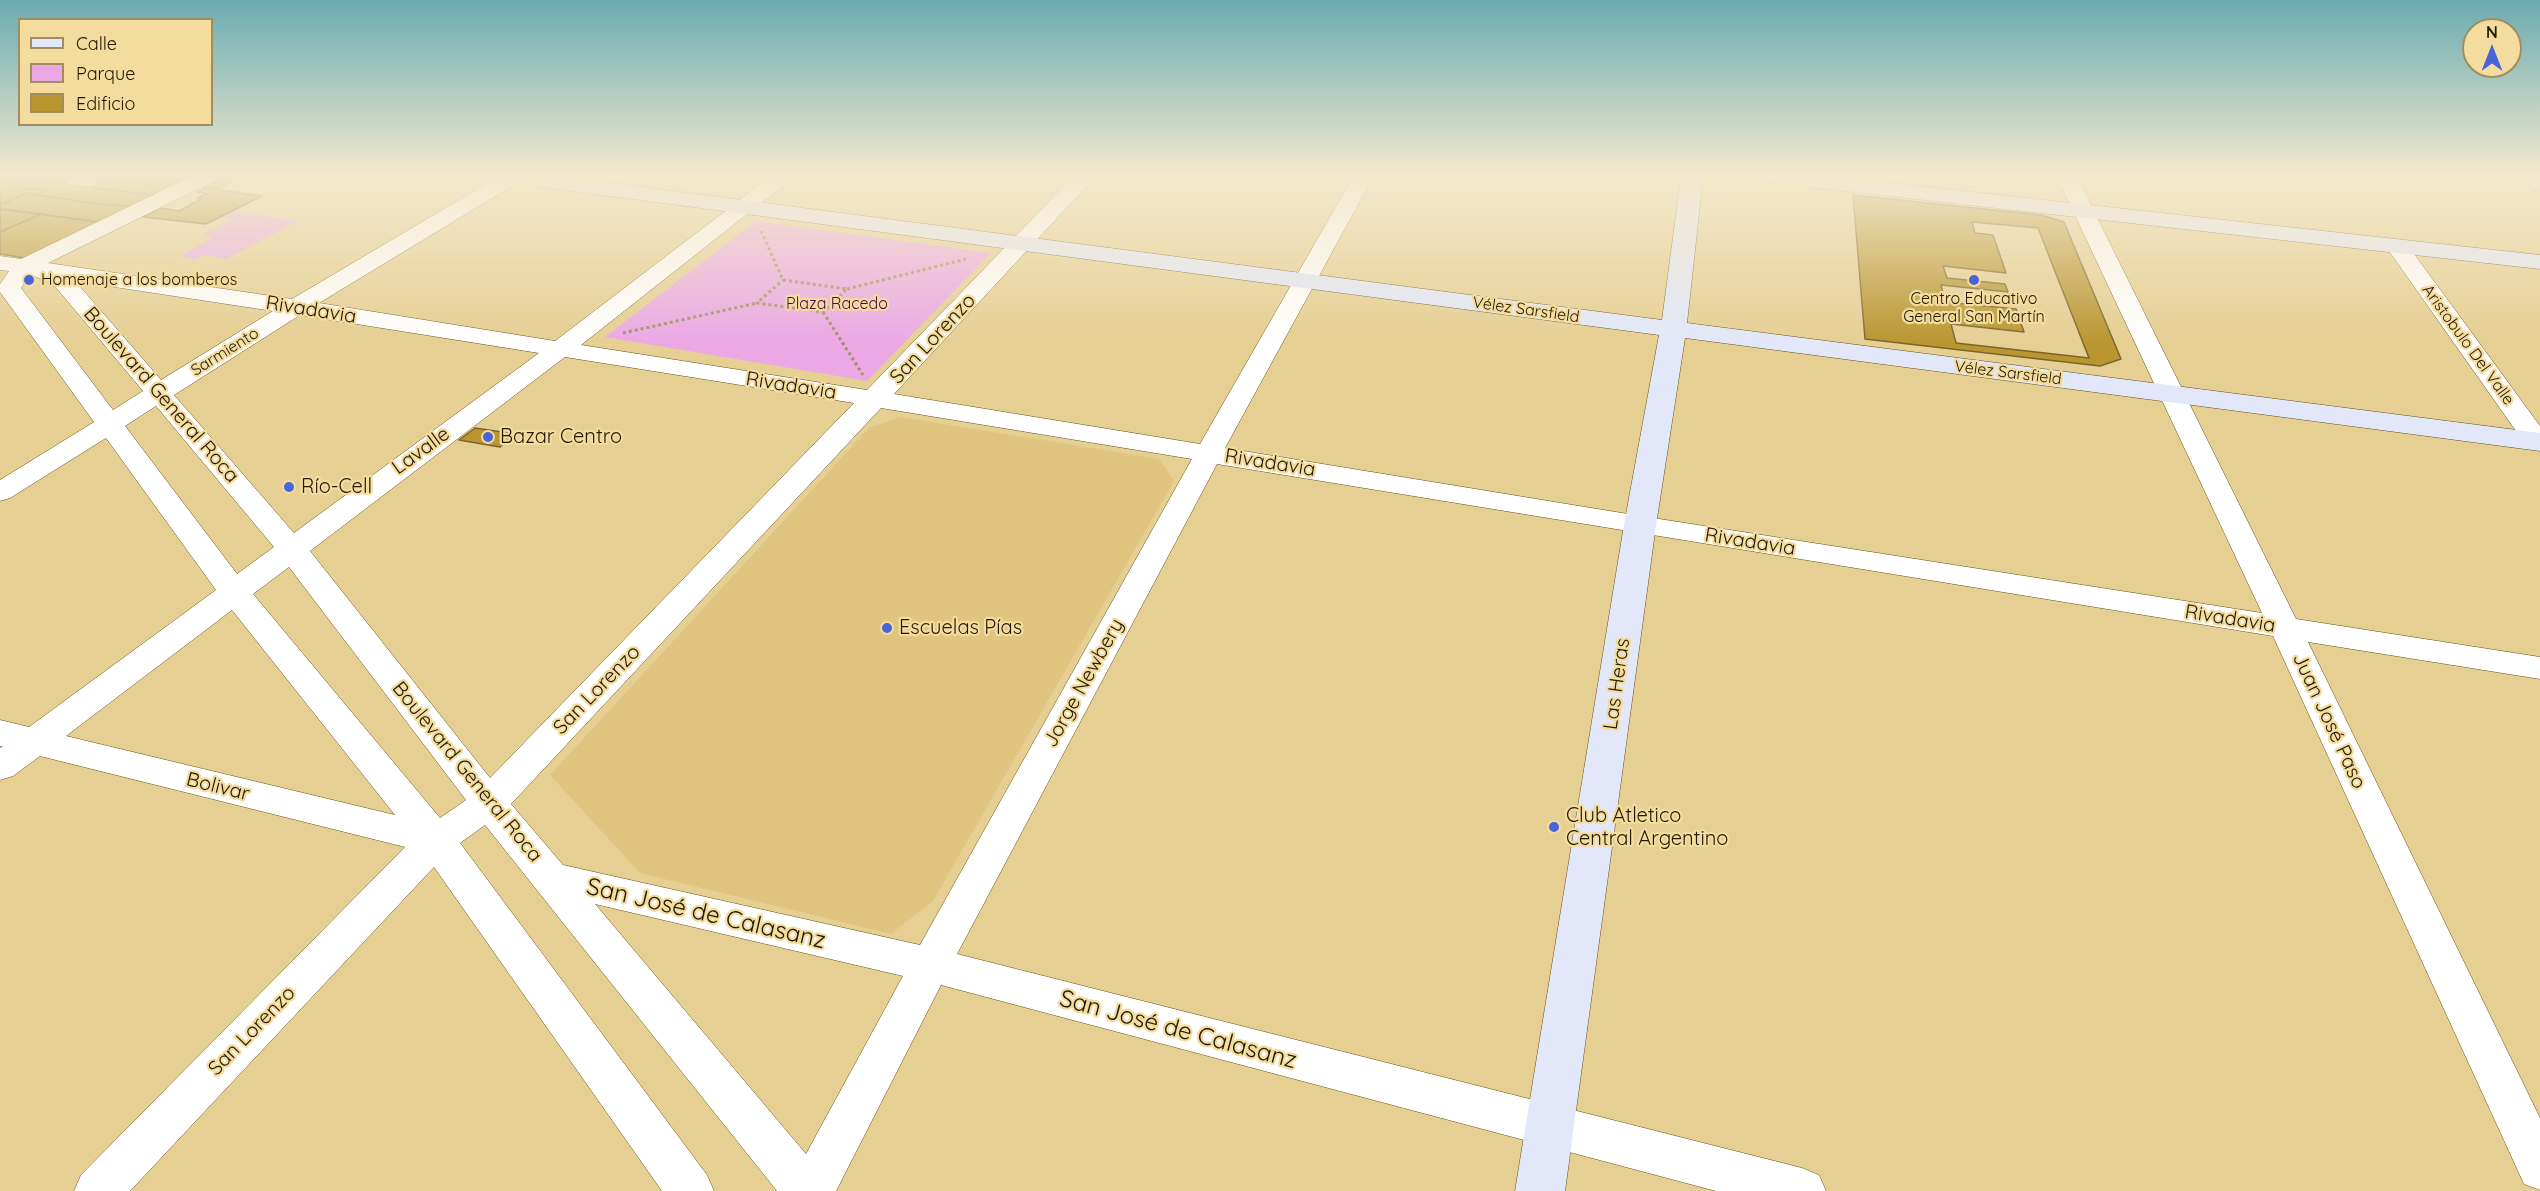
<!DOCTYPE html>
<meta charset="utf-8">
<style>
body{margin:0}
#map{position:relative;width:2540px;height:1191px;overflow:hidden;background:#e6cf93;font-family:Quicksand,sans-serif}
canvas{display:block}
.legend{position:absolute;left:18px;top:18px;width:195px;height:108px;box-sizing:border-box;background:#f4dc9f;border:2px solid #a08e60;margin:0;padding:8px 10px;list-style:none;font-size:18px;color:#211902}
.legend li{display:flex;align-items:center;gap:12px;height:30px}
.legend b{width:30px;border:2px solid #a08e60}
.north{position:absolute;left:2462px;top:18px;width:60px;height:60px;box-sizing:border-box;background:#f4dc9f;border:2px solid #a08e60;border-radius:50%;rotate:0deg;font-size:16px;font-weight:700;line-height:24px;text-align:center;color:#211902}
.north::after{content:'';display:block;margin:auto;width:21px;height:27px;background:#4864d8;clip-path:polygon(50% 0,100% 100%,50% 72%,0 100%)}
</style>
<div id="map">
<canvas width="2540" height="1191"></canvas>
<ul class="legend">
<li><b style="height:8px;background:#e2e8fa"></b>Calle</li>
<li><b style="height:16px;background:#eba8e5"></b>Parque</li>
<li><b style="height:16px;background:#b99630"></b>Edificio</li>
</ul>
<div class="north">N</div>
</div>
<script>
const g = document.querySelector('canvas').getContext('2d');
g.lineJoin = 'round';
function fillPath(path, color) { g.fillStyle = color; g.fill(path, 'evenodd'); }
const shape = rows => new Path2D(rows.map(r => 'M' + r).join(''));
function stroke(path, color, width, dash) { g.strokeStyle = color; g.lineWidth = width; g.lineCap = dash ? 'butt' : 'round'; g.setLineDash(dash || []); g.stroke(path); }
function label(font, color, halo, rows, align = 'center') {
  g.font = font + ' Quicksand,sans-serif'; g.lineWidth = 4.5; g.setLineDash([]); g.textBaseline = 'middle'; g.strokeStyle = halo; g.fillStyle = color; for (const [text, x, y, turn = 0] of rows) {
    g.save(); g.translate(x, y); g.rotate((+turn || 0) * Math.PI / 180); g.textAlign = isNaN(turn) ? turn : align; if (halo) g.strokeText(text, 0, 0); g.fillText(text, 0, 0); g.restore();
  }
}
const built = shape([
 [900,417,1159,459,1174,481,933,901,891,934,640,873,550,775,869,428]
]);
const green = shape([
 [231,211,298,221,226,259,204,255,193,260,180,256,213,237,201,235,232,220,220,217],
 [756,221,991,253,867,381,605,337]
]);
const building = shape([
 [0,177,30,180,13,189,47,189,36,195,26,193,0,205,0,177],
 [5,177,75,177,63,184,5,177],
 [97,177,189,177,169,187,92,180,97,177],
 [223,177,241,177,217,189,203,187,223,177],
 [30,180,153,195,131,206,98,204,36,195,47,189,13,189,30,180],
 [104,181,169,187,153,195,91,188,104,181],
 [207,188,262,196,206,224,143,217,160,208,179,211,201,199,197,198,207,194,197,192,207,188],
 [26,193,98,204,131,206,98,222,0,209,0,205,26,193],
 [1853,195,2041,215,2064,222,2121,359,2100,366,1865,339,1853,195],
 [4,209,41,214,0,232,0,211,4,209],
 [41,214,98,222,25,258,0,254,0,232,41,214],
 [1972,222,2038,228,2089,358,1956,343,1951,324,2024,332,2016,309,1945,302,1941,285,2008,292,2005,284,1947,278,1943,266,2006,273,1993,235,1975,233,1972,222],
 [475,428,516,434,500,447,459,440,475,428]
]);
const path = shape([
 [761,231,783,280],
 [783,280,847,289,823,312,757,303,783,280],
 [847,289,966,259],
 [823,312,863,375],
 [623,333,757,303]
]);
const minor = shape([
 [190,177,217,177,214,181,48,263,292,299,498,177,523,177,520,181,319,303,555,341,770,177,794,177,581,345,867,390,1073,177,1095,177,894,394,1200,444,1353,177,1373,177,1225,448,1640,516,2262,613,2057,177,2077,177,2296,619,2540,657,2540,679,2308,642,2540,1118,2540,1190,2524,1184,2273,636,1217,464,957,954,1802,1168,1819,1175,1826,1191,1716,1191,941,985,836,1191,777,1191,485,825,460,843,707,1175,714,1191,662,1191,434,867,130,1191,74,1191,81,1175,405,847,40,756,13,776,0,780,0,748,3,746,0,746,0,720,29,727,216,590,106,438,10,498,0,501,0,480,94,422,0,292,0,284,9,271,0,270,0,256,21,259,190,177],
 [30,274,54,285,143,391,113,410,21,288,30,274],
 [75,281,273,311,161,380,75,281],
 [300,315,539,353,294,533,174,395,300,315],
 [565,357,854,403,490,778,310,551,565,357],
 [156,406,274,547,237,574,125,426,156,406],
 [881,408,1192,459,920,945,563,865,511,804,881,408],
 [289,567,466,800,440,818,253,594,289,567],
 [232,610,395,815,66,736,232,610],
 [595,904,903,976,806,1154,595,904],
 [2398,241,2406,243,2540,426,2540,450,2528,448,2387,248,2390,243,2398,241]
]);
const secondary = shape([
 [502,177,565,177,1662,320,1681,177,1703,177,1687,323,2540,433,2540,451,1685,338,1656,525,1565,1191,1515,1191,1624,525,1659,335,512,183,504,182,502,177],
 [1764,177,1836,177,2540,255,2540,269,1774,183,1766,182,1764,177],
 [2523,177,2540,177,2540,190,2532,189,2523,177]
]);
const markers = [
 [29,280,6,"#4864d8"],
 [1974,280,6,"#4864d8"],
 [488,437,6,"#4864d8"],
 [289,487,6,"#4864d8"],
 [887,628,6,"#4864d8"],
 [1554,827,6,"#4864d8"]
];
const farPoinames = [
 ["Homenaje a los bomberos",41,280],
 ["Centro Educativo",1974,299,"center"],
 ["General San Martín",1974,317,"center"]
];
const farParknames = [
 ["Plaza Racedo",837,304]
];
const farStreetnames = [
 ["Vélez Sarsfield",1526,310,8],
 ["Aristobulo Del Valle",2468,345,54],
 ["Sarmiento",225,352,-32],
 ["Vélez Sarsfield",2008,373,7]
];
const streetNames = [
 ["Rivadavia",311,310,9],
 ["San Lorenzo",933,339,-47],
 ["Rivadavia",791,386,9],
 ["Boulevard General Roca",161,395,49],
 ["Lavalle",421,451,-36],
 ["Rivadavia",1270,463,9],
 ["Rivadavia",1750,542,9],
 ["Rivadavia",2230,619,9],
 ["Jorge Newbery",1084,683,-61],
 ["Las Heras",1617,684,-82],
 ["San Lorenzo",597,690,-46],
 ["Juan José Paso",2329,721,65],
 ["Boulevard General Roca",467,772,51],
 ["Bolivar",218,787,14],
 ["San Lorenzo",252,1031,-46]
];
const poiNames = [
 ["Bazar Centro",500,437],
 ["Río-Cell",301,487],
 ["Escuelas Pías",899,628],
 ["Club Atletico",1566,816],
 ["Central Argentino",1566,839]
];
const nearStreetnames = [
 ["San José de Calasanz",706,914,13],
 ["San José de Calasanz",1178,1030,15]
];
fillPath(built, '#dfc580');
fillPath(green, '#eba8e5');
fillPath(building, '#b99630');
stroke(building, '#7a652a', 1.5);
stroke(minor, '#675214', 1);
stroke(secondary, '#675214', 1);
stroke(path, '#a39162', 3, [3, 3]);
fillPath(minor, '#fff');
fillPath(secondary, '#e2e8fa');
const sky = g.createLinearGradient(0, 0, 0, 344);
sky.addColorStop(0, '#6aacb2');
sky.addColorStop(0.51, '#f4e9ce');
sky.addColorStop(1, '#f4e9ce00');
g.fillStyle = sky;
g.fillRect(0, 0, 2540, 344);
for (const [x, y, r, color] of markers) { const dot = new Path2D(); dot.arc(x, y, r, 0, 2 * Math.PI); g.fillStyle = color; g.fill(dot); stroke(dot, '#f4dc9f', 2); }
label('16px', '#211902', '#f4dc9f', farPoinames, 'left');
label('16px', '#4c0a4a', '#f4dc9f', farParknames);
label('16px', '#211902', '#f4dc9f', farStreetnames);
label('20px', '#211902', '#f4dc9f', streetNames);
label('20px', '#211902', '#f4dc9f', poiNames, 'left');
label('24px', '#211902', '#f4dc9f', nearStreetnames);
</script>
